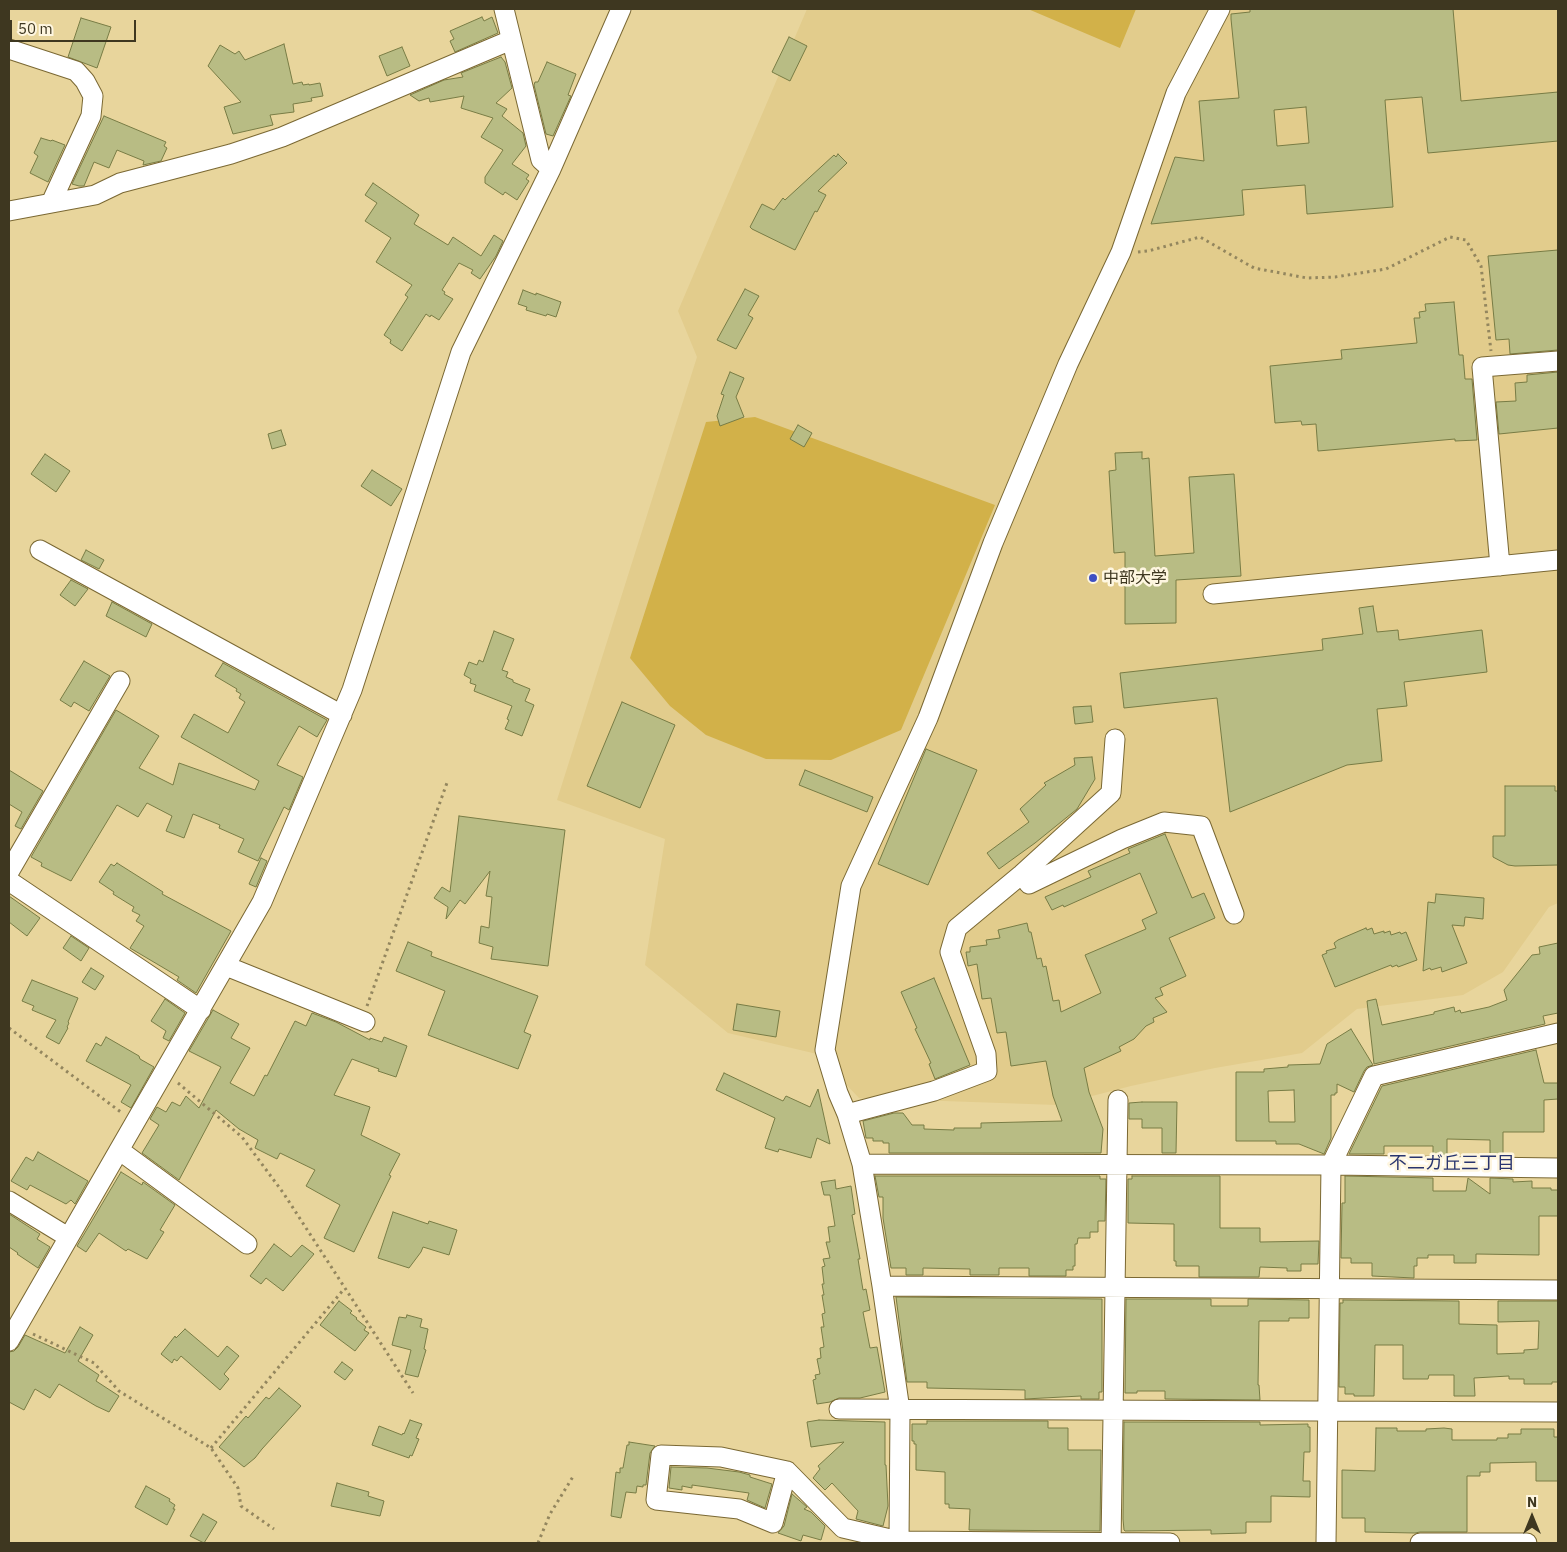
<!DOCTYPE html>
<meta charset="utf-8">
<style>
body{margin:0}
#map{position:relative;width:1567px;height:1552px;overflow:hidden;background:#e8d59c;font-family:"IBM Plex Sans",sans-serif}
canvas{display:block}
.frame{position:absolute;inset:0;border:10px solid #3e3720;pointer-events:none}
.north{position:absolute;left:1507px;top:1492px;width:50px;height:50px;-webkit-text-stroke:4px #fef6e0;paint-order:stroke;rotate:0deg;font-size:14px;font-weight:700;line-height:20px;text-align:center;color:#3e3720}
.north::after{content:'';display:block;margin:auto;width:18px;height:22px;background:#3e3720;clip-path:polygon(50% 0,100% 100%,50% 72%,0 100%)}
.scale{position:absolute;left:10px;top:20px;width:126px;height:22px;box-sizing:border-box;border:2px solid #3e3720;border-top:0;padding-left:6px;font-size:15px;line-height:18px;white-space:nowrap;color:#3e3720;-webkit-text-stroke:4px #fef6e0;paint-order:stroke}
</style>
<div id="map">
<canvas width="1567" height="1552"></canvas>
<div class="frame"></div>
<div class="north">N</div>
<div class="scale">50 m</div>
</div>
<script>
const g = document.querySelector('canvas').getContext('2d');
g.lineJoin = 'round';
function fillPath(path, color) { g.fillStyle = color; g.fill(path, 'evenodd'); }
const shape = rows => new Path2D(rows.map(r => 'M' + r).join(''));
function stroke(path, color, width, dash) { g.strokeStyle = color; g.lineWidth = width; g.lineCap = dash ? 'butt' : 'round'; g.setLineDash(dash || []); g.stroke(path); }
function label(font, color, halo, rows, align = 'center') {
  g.font = font + ' "IBM Plex Sans","Noto Sans JP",sans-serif'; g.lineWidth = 5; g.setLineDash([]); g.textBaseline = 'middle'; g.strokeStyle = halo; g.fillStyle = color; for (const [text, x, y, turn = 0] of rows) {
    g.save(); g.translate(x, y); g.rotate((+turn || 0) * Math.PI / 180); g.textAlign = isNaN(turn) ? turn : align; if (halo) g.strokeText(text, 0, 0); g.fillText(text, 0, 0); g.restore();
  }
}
const built = shape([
 [807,9,1558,9,1558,903,1549,907,1503,972,1463,995,1357,1009,1302,1053,1215,1068,1131,1086,1057,1105,859,1098,817,1054,728,1033,645,965,665,839,557,800,697,357,678,311]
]);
const green = shape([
 [1028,9,1136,9,1120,48],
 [755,417,995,505,901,730,831,760,766,759,706,735,670,706,630,658,706,422]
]);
const building = shape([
 [1250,9,1453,9,1461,101,1558,92,1558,141,1428,153,1422,97,1385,100,1393,207,1307,214,1305,185,1242,190,1244,215,1151,224,1175,157,1204,161,1199,101,1239,98,1231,19,1231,14,1250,12,1250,9],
 [1306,107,1309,143,1277,146,1274,110,1306,107],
 [482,17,484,21,492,17,498,33,455,52,450,41,454,39,450,31,482,17],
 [81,18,111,27,97,68,68,57,81,18],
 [789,37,807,46,790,81,772,72,789,37],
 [284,44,293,84,302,82,303,85,309,84,309,85,320,83,323,96,311,98,312,101,293,104,294,112,270,115,273,125,233,134,224,107,241,102,208,66,220,45,235,54,239,51,245,60,284,44],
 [402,47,410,66,387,76,379,56,402,47],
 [501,57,505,62,512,88,496,103,507,109,502,116,523,133,526,146,512,164,529,175,526,179,529,181,517,200,505,192,503,195,485,183,485,177,503,150,481,137,493,118,461,108,464,96,430,102,429,98,419,101,410,95,444,80,463,77,461,73,501,57],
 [547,62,576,74,568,95,571,96,553,136,546,134,534,85,535,82,538,82,547,62],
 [104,116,166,142,164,146,167,148,161,161,143,165,144,161,117,150,109,168,94,162,84,186,79,186,72,184,104,116],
 [41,138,51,141,52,140,65,145,48,182,30,173,38,156,34,153,41,138],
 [838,154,847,163,818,191,826,195,817,212,815,211,795,250,752,229,750,227,762,204,774,210,783,198,785,200,834,155,836,157,838,154],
 [373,183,419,215,414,224,448,245,453,237,481,256,494,235,503,241,496,256,480,279,471,273,473,270,459,263,442,290,445,292,444,294,453,299,439,320,431,315,430,317,426,314,402,351,390,343,391,340,384,335,408,297,405,295,412,285,376,262,391,238,365,221,377,203,365,195,373,183],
 [1558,250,1558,350,1510,354,1509,339,1496,340,1488,256,1558,250],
 [745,289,759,296,748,315,753,318,736,349,717,340,745,289],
 [523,290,536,295,536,293,561,302,556,317,547,314,546,316,526,310,527,307,518,304,523,290],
 [1454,302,1459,355,1463,355,1465,379,1472,379,1477,440,1455,441,1455,439,1318,451,1316,424,1302,425,1301,421,1275,423,1270,366,1342,359,1341,350,1417,343,1414,318,1420,318,1419,312,1426,311,1425,304,1454,302],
 [730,372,744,378,736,397,744,417,720,426,717,416,724,395,721,394,730,372],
 [1558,372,1558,428,1499,434,1496,402,1516,401,1515,383,1527,382,1527,375,1558,372],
 [798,425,812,433,804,447,790,439,798,425],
 [281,430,286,445,272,449,268,434,281,430],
 [1142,452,1142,459,1149,458,1155,556,1194,553,1189,477,1234,474,1241,576,1176,580,1176,623,1125,624,1125,552,1114,553,1109,471,1116,470,1115,453,1142,452],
 [45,454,70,471,56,492,31,474,45,454],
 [372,470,402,489,391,506,361,486,372,470],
 [86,550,104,560,99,569,81,560,86,550],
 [71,580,88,589,75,606,60,595,71,580],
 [112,602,152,624,146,637,106,616,112,602],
 [1373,606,1377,632,1398,630,1399,640,1482,630,1487,672,1404,682,1407,706,1377,709,1382,761,1347,765,1230,812,1217,698,1124,708,1120,673,1323,650,1322,639,1363,634,1359,608,1373,606],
 [494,631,514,639,502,670,508,672,506,677,513,680,513,682,530,689,525,701,534,705,522,736,505,729,509,720,507,719,512,706,474,691,476,685,470,683,471,679,464,675,469,662,477,665,479,660,483,662,494,631],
 [84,661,110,676,89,711,74,702,71,707,60,700,84,661],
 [223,663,327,720,317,737,299,726,277,765,303,777,289,810,284,807,258,861,238,852,244,839,219,828,220,825,193,814,184,838,166,831,172,816,147,803,138,817,117,805,71,881,41,866,42,863,31,857,116,710,159,736,139,768,173,785,179,763,255,790,259,781,181,737,194,714,228,733,245,702,239,698,241,694,236,691,237,689,215,676,223,663],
 [622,702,675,725,640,808,587,786,622,702],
 [1091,706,1093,722,1075,724,1073,707,1091,706],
 [926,749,977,770,928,885,878,864,926,749],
 [1092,757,1095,779,1077,809,1035,843,999,869,987,853,1029,822,1020,809,1046,785,1044,783,1075,765,1074,758,1092,757],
 [9,770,43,791,21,829,15,826,22,812,9,804,9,770],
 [805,770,873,797,867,812,799,785,805,770],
 [1505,786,1555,786,1555,791,1558,791,1558,865,1515,866,1508,865,1493,857,1493,836,1505,836,1505,786],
 [459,816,565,830,548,966,491,959,493,947,479,943,481,926,489,928,492,897,486,896,490,871,465,904,460,900,446,919,448,907,434,898,442,887,450,892,459,816],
 [1165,834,1192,898,1204,893,1215,918,1169,938,1186,976,1160,988,1163,995,1155,998,1167,1012,1153,1018,1154,1022,1146,1026,1134,1039,1119,1047,1121,1051,1084,1068,1089,1092,1103,1129,1101,1153,889,1153,889,1143,883,1143,883,1141,873,1141,873,1138,866,1138,863,1121,894,1113,903,1113,912,1125,924,1125,924,1129,954,1130,954,1128,981,1128,981,1123,1062,1121,1053,1096,1046,1061,1011,1066,1006,1032,997,1033,991,998,982,999,977,964,968,966,966,952,970,952,970,947,987,945,986,940,1000,938,998,930,1027,923,1029,932,1031,932,1037,959,1041,958,1043,967,1046,966,1053,1001,1059,1000,1061,1012,1101,993,1085,955,1146,929,1142,920,1157,913,1140,873,1064,907,1063,905,1052,910,1045,897,1091,877,1088,871,1130,853,1128,849,1165,834],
 [261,858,267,861,256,887,249,884,261,858],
 [117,863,163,892,162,894,231,931,196,993,177,980,179,977,130,948,144,926,136,921,140,915,132,911,134,907,113,894,114,892,99,882,111,864,114,866,117,863],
 [1436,894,1484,898,1483,919,1465,917,1464,926,1452,925,1467,963,1442,972,1441,967,1431,970,1430,968,1423,971,1428,902,1435,903,1436,894],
 [9,896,40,918,27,936,9,922,9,896],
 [1366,928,1367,930,1372,928,1374,934,1384,931,1384,933,1390,931,1391,935,1400,932,1401,934,1406,932,1417,960,1398,967,1397,965,1392,967,1391,965,1335,987,1322,955,1327,953,1326,951,1336,948,1334,943,1338,940,1366,928],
 [71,936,89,948,81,961,63,948,71,936],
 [408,942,432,952,431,956,538,996,524,1032,531,1035,518,1069,428,1035,445,991,396,971,408,942],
 [1558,943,1558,1013,1543,1016,1545,1024,1374,1064,1367,1001,1376,999,1382,1025,1434,1014,1434,1012,1454,1007,1455,1012,1460,1010,1461,1013,1489,1007,1507,1000,1504,990,1532,955,1540,954,1539,947,1558,943],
 [91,968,104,976,95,990,82,982,91,968],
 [934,978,970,1065,935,1079,929,1064,931,1063,915,1029,917,1028,901,992,934,978],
 [32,980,78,998,68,1022,69,1023,67,1027,68,1028,59,1044,46,1037,56,1020,32,1010,34,1006,22,1001,32,980],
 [165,999,185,1013,169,1041,163,1038,166,1031,151,1021,165,999],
 [737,1004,780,1011,776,1037,733,1030,737,1004],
 [213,1010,239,1024,231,1038,250,1048,230,1083,254,1096,265,1075,267,1076,295,1021,306,1026,312,1013,336,1022,370,1040,370,1038,382,1042,384,1037,407,1046,396,1077,378,1071,379,1069,352,1059,334,1095,370,1107,361,1135,400,1154,389,1175,391,1176,387,1184,354,1252,324,1238,340,1205,306,1186,315,1170,280,1153,277,1159,255,1148,258,1140,239,1129,216,1110,179,1180,142,1153,159,1125,150,1119,157,1107,166,1112,172,1102,180,1106,186,1096,199,1108,221,1067,189,1051,213,1010],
 [1351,1029,1373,1065,1367,1067,1364,1071,1354,1092,1337,1084,1337,1093,1335,1093,1335,1095,1331,1095,1331,1138,1324,1154,1299,1144,1276,1144,1276,1141,1236,1141,1236,1072,1264,1072,1264,1069,1288,1067,1288,1065,1320,1064,1327,1044,1351,1029],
 [1294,1090,1295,1122,1269,1122,1268,1091,1294,1090],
 [106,1037,139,1056,140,1059,154,1067,131,1108,121,1102,131,1085,86,1061,96,1043,101,1046,106,1037],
 [1536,1050,1544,1083,1558,1083,1558,1099,1544,1100,1544,1132,1503,1132,1503,1156,1490,1156,1490,1140,1447,1139,1447,1155,1433,1155,1433,1146,1384,1146,1384,1154,1349,1154,1382,1086,1536,1050],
 [724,1073,783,1101,786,1096,810,1107,818,1089,830,1144,817,1138,811,1158,779,1149,778,1152,765,1148,775,1118,716,1090,724,1073],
 [1142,1102,1177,1102,1176,1153,1162,1153,1162,1128,1142,1128,1142,1119,1129,1119,1129,1103,1142,1102],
 [38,1152,88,1181,75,1204,71,1200,66,1204,30,1185,27,1190,11,1181,26,1157,33,1161,38,1152],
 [121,1172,142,1185,143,1182,175,1205,160,1230,164,1232,147,1259,128,1249,126,1251,99,1233,86,1252,77,1246,121,1172],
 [875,1176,1100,1176,1100,1179,1106,1179,1105,1221,1098,1221,1098,1232,1090,1232,1090,1238,1078,1238,1077,1244,1075,1244,1075,1266,1073,1266,1073,1270,1066,1270,1066,1276,1029,1276,1029,1268,999,1268,999,1275,970,1275,970,1269,923,1268,923,1275,906,1275,906,1268,891,1268,883,1218,883,1197,879,1197,875,1176],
 [1132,1176,1220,1176,1220,1228,1260,1228,1260,1242,1319,1241,1318,1264,1301,1264,1301,1271,1287,1271,1287,1268,1260,1267,1259,1277,1199,1277,1199,1266,1176,1266,1176,1261,1174,1261,1174,1224,1128,1223,1128,1179,1132,1179,1132,1176],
 [1345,1176,1433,1178,1433,1191,1466,1191,1468,1178,1490,1194,1490,1178,1513,1179,1513,1182,1532,1181,1532,1188,1551,1188,1551,1190,1558,1190,1558,1216,1539,1216,1539,1255,1476,1254,1476,1263,1454,1263,1454,1255,1428,1255,1428,1258,1417,1258,1417,1266,1414,1266,1414,1278,1372,1276,1372,1263,1351,1263,1351,1258,1341,1258,1342,1203,1345,1203,1345,1176],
 [835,1180,836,1189,851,1186,855,1214,852,1215,860,1259,858,1259,863,1290,866,1289,870,1310,863,1312,870,1348,877,1347,885,1392,860,1398,839,1398,830,1402,817,1404,813,1380,816,1379,815,1375,820,1374,817,1359,821,1358,820,1348,824,1347,821,1327,824,1327,822,1314,825,1313,822,1295,824,1295,822,1284,824,1284,822,1267,825,1266,823,1259,830,1258,826,1242,830,1242,828,1227,835,1226,830,1195,824,1195,821,1182,835,1180],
 [393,1212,428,1224,429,1221,457,1230,449,1255,423,1247,421,1252,409,1268,378,1258,393,1212],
 [9,1214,40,1234,37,1239,50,1247,38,1268,17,1254,18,1253,9,1247,9,1214],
 [274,1244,291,1257,302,1245,314,1254,283,1291,266,1278,261,1284,250,1276,274,1244],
 [896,1297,1102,1299,1102,1392,1099,1392,1099,1399,1081,1399,1081,1396,1025,1399,1025,1390,927,1388,927,1382,907,1382,896,1297],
 [1126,1299,1211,1299,1211,1306,1248,1306,1248,1299,1309,1300,1309,1318,1289,1318,1289,1321,1259,1321,1258,1385,1259,1385,1260,1400,1165,1399,1165,1391,1137,1391,1137,1393,1125,1393,1126,1299],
 [1343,1300,1459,1301,1459,1324,1497,1325,1497,1354,1524,1353,1524,1350,1538,1349,1539,1321,1498,1322,1498,1301,1558,1301,1558,1382,1552,1382,1552,1384,1524,1384,1524,1379,1509,1379,1509,1376,1474,1378,1475,1396,1454,1396,1454,1375,1429,1375,1428,1379,1403,1379,1403,1345,1375,1345,1374,1396,1354,1396,1354,1394,1345,1394,1345,1387,1339,1387,1340,1303,1343,1303,1343,1300],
 [339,1301,352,1311,350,1313,357,1318,356,1319,366,1327,364,1330,369,1333,355,1351,320,1325,339,1301],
 [407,1315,422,1319,420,1327,428,1329,424,1349,426,1350,418,1377,405,1374,411,1350,392,1345,399,1317,406,1318,407,1315],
 [80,1327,93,1335,78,1361,99,1375,96,1381,119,1396,109,1412,96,1406,59,1384,50,1398,35,1389,24,1410,9,1402,9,1352,14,1351,18,1347,25,1335,65,1353,80,1327],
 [185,1329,218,1357,227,1346,239,1356,224,1374,229,1379,220,1390,181,1356,177,1361,174,1359,172,1363,161,1354,175,1336,176,1338,185,1329],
 [342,1362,353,1370,345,1380,334,1372,342,1362],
 [279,1388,301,1406,262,1449,255,1458,244,1467,219,1447,246,1416,248,1418,266,1397,269,1399,279,1388],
 [410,1420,422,1424,416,1438,419,1439,412,1456,410,1455,409,1458,372,1445,379,1426,402,1435,403,1433,404,1434,410,1420],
 [819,1420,885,1422,885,1465,886,1465,888,1506,883,1526,856,1519,858,1511,832,1483,825,1490,813,1478,820,1469,818,1466,844,1442,811,1447,807,1422,819,1420],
 [927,1421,1048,1421,1048,1428,1068,1428,1068,1450,1101,1450,1100,1531,969,1530,970,1509,949,1508,949,1504,945,1504,945,1472,916,1470,916,1444,914,1444,914,1441,912,1441,912,1424,927,1424,927,1421],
 [1124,1422,1260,1422,1260,1425,1308,1424,1308,1427,1310,1427,1310,1452,1304,1452,1303,1481,1310,1481,1310,1497,1271,1496,1271,1522,1246,1522,1246,1533,1211,1534,1211,1530,1125,1531,1124,1530,1123,1519,1124,1422],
 [1376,1428,1397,1428,1397,1431,1426,1431,1426,1429,1444,1428,1452,1429,1452,1440,1497,1440,1497,1438,1508,1438,1508,1434,1521,1434,1521,1429,1554,1429,1554,1437,1558,1437,1558,1481,1536,1481,1536,1462,1490,1463,1490,1472,1480,1472,1480,1476,1467,1476,1467,1532,1420,1532,1415,1533,1365,1532,1365,1518,1342,1518,1342,1470,1375,1471,1376,1428],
 [629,1442,655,1446,650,1453,646,1485,643,1485,643,1487,637,1486,636,1493,626,1492,621,1518,611,1516,616,1472,620,1473,620,1468,623,1468,627,1445,629,1445,629,1442],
 [671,1467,707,1468,739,1472,750,1475,750,1477,772,1484,765,1508,747,1500,749,1493,692,1485,692,1488,682,1486,682,1490,669,1488,671,1467],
 [337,1483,369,1492,368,1496,384,1501,380,1516,331,1506,337,1483],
 [146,1486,170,1499,169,1501,175,1505,173,1509,175,1509,167,1525,135,1507,146,1486],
 [792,1494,807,1507,804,1509,811,1512,825,1526,821,1540,803,1535,801,1541,778,1533,784,1526,792,1494],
 [203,1514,217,1522,204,1543,190,1536,203,1514]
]);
const path = shape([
 [1138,252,1148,251,1200,237,1254,268,1307,278,1335,277,1386,269,1450,237,1466,240,1481,266,1491,351],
 [367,1006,448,780],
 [9,1028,122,1113],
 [178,1083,242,1137,284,1194,413,1393],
 [33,1334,94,1363,119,1391,211,1448,238,1488,241,1506,274,1529],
 [211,1448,344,1289],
 [538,1543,550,1514,574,1475]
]);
const minor = shape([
 [504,9,541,160,551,169],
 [9,49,76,71,85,81,93,96,91,116,51,203],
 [9,211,95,195,120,183,231,154,282,137,511,40],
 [40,550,342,715],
 [1500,566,1482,367,1558,361],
 [1213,594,1558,560],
 [9,872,120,681],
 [1022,874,1029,884,1122,839,1164,822,1201,826,1234,914],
 [9,881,201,1010],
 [226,966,365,1022],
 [847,1114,934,1091,987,1071,986,1054,950,952,957,928,1022,874,1111,793,1115,739],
 [119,1150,247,1244],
 [862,1164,1331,1165,1558,1168],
 [9,1201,68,1237],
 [882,1286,1558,1290],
 [9,1341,262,902,352,690,461,352,551,169,621,9],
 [839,1409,1558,1412],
 [787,1471,773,1523,739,1509,656,1500,661,1455,721,1457,787,1471,843,1528,899,1541,1170,1543],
 [899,1543,900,1410,882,1286,862,1164,847,1114,838,1093,825,1050,851,886,928,718,993,543,1068,364,1121,252,1176,93,1220,9],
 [1111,1543,1118,1100],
 [1326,1543,1331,1165,1374,1076,1558,1033],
 [1420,1543,1527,1543]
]);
const markers = [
 [1093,578,5,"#3f50c3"]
];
const poiNames = [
 ["中部大学",1103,578]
];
const neighbourhoodNames = [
 ["不二ガ丘三丁目",1452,1164]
];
fillPath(built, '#e2cc8c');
fillPath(green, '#d2b149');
fillPath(building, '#b8bc84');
stroke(building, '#787c45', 1);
stroke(minor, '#7a6833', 21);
stroke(path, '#93865e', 3, [2.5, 4]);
stroke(minor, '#fff', 19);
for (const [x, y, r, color] of markers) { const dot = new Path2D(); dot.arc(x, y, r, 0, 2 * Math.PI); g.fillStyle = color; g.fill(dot); stroke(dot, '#fef6e0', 2); }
label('16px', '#3e3720', '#fef6e0', poiNames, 'left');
label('18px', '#29356f', '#fef6e0', neighbourhoodNames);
</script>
